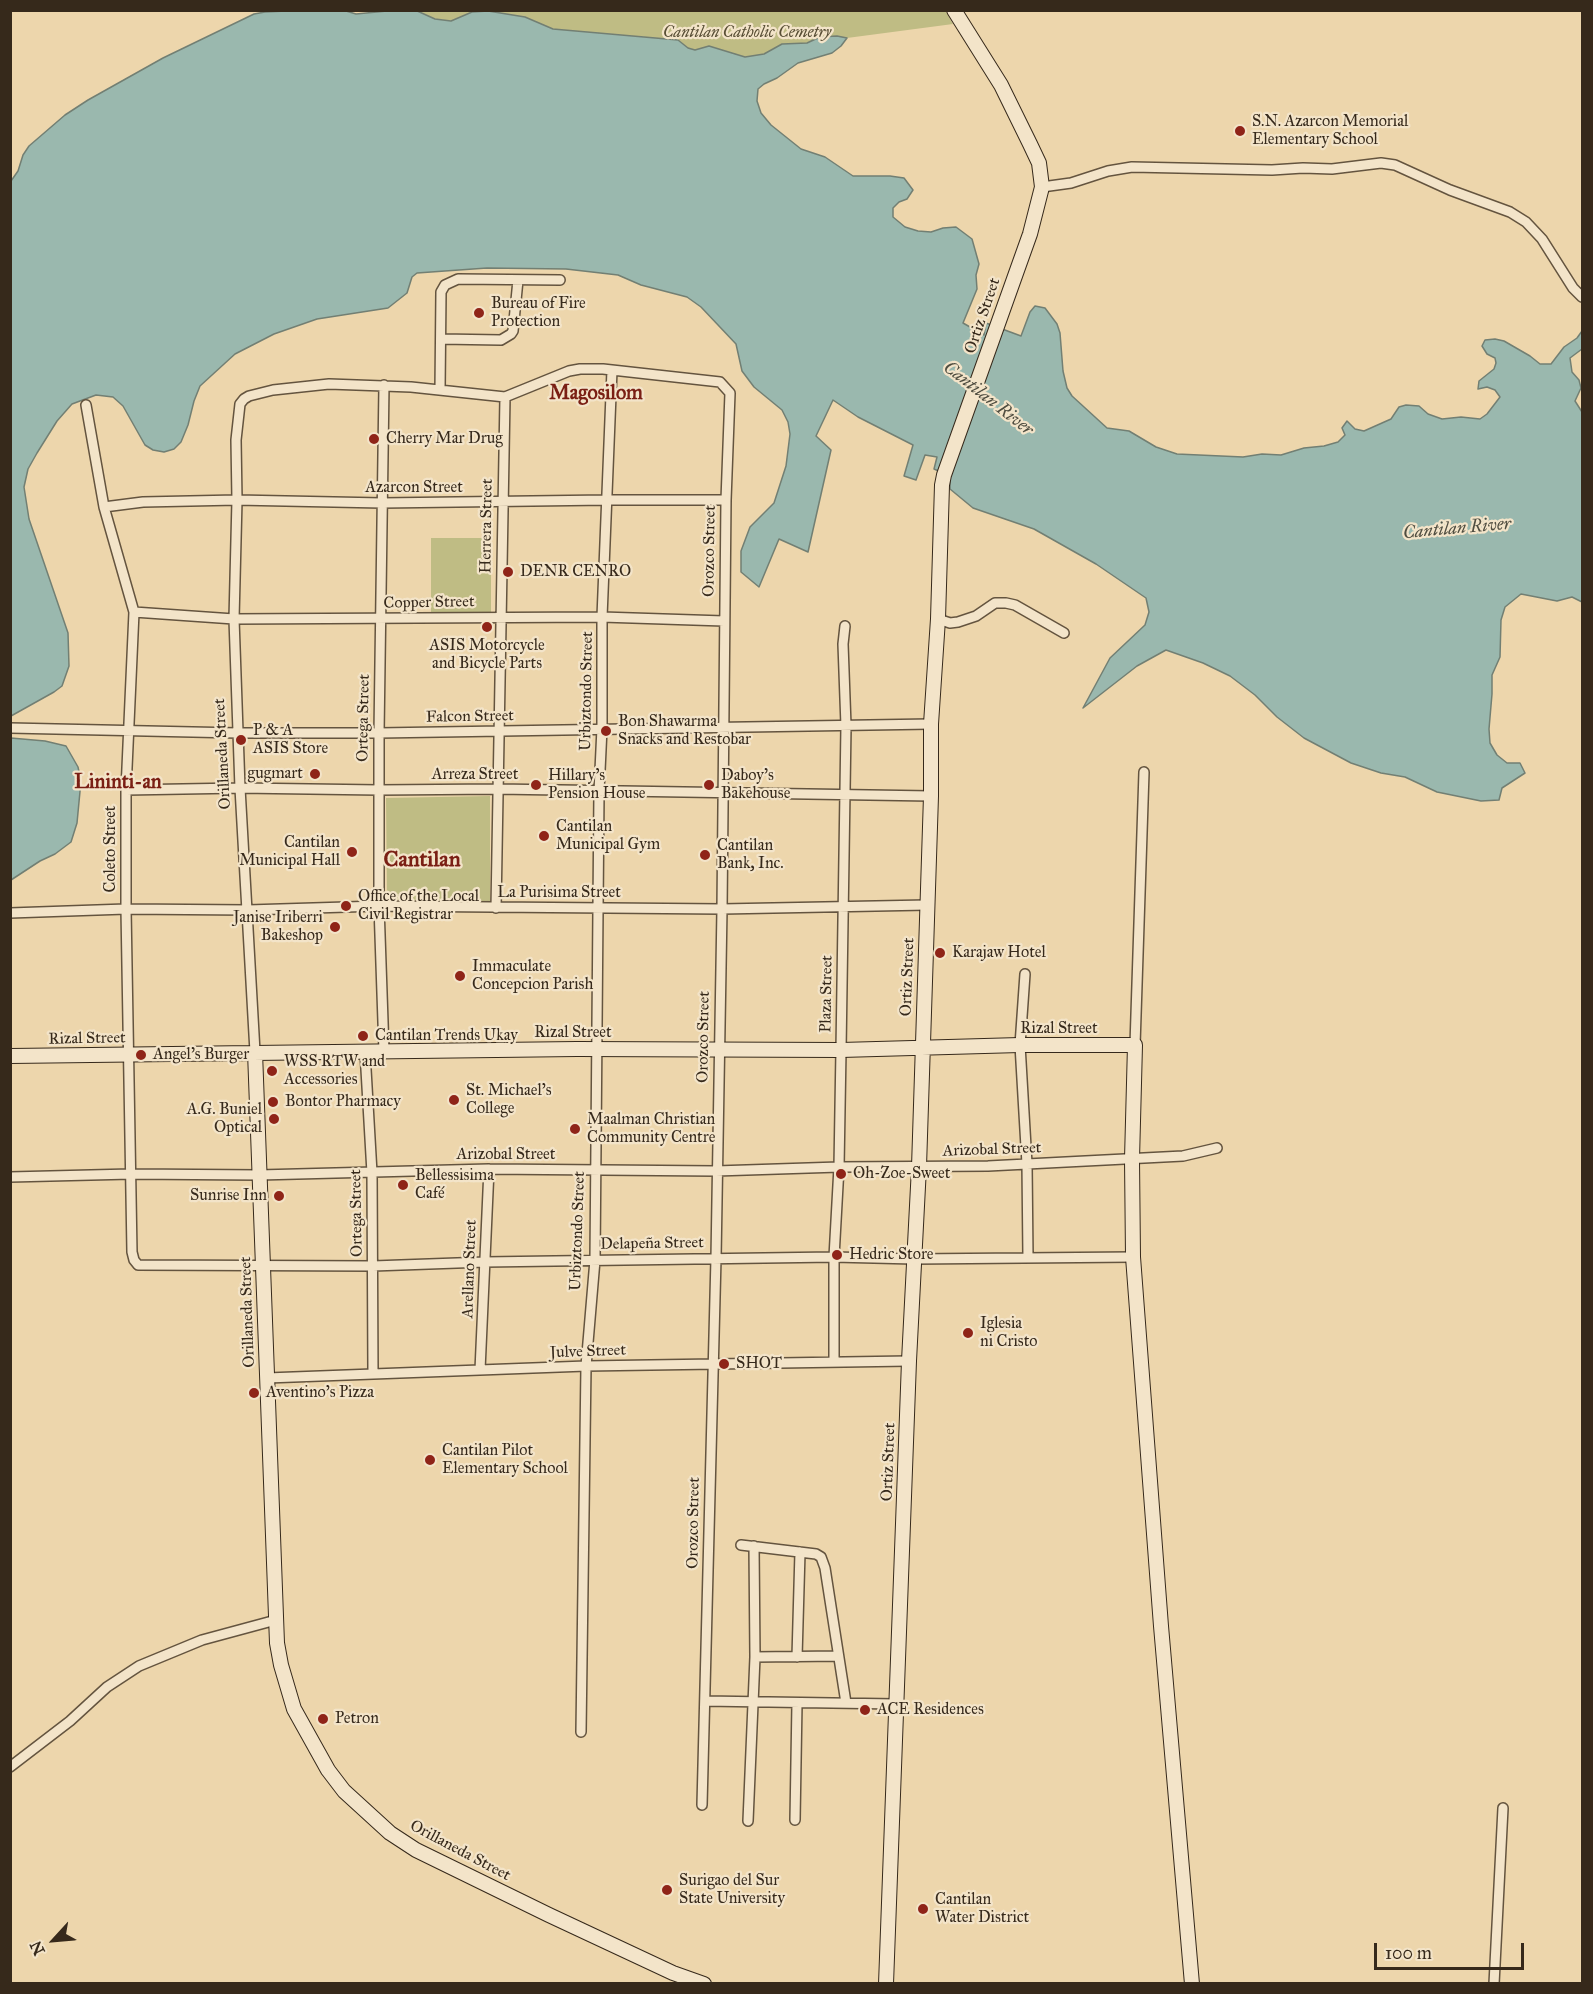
<!DOCTYPE html>
<meta charset="utf-8">
<style>
body{margin:0}
#map{position:relative;width:1593px;height:1994px;overflow:hidden;background:#edd6ac;font-family:"IM FELL Great Primer",serif}
canvas{display:block}
.frame{position:absolute;inset:0;border:12px solid #36291b;pointer-events:none}
.north{position:absolute;left:24px;top:1910px;width:60px;height:60px;-webkit-text-stroke:4px #f3e4c9;paint-order:stroke;rotate:244deg;font-size:16px;font-weight:700;line-height:24px;text-align:center;color:#36291b}
.north::after{content:'';display:block;margin:auto;width:21px;height:27px;background:#36291b;clip-path:polygon(50% 0,100% 100%,50% 72%,0 100%)}
.scale{position:absolute;left:1374px;top:1943px;width:150px;height:27px;box-sizing:border-box;border:3px solid #36291b;border-top:0;padding-left:8px;font-size:18px;line-height:21px;white-space:nowrap;color:#36291b;-webkit-text-stroke:4px #f3e4c9;paint-order:stroke}
</style>
<div id="map">
<canvas width="1593" height="1994"></canvas>
<div class="frame"></div>
<div class="north">N</div>
<div class="scale">100 m</div>
</div>
<script>
const g = document.querySelector('canvas').getContext('2d');
g.lineJoin = 'round';
function fillPath(path, color) { g.fillStyle = color; g.fill(path, 'evenodd'); }
const shape = rows => new Path2D(rows.map(r => 'M' + r).join(''));
function stroke(path, color, width, dash) { g.strokeStyle = color; g.lineWidth = width; g.lineCap = dash ? 'butt' : 'round'; g.setLineDash(dash || []); g.stroke(path); }
function label(font, color, halo, rows, align = 'center') {
  g.font = font + ' "IM FELL Great Primer",serif'; g.lineWidth = 4.5; g.setLineDash([]); g.textBaseline = 'middle'; g.strokeStyle = halo; g.fillStyle = color; for (const [text, x, y, turn = 0] of rows) {
    g.save(); g.translate(x, y); g.rotate((+turn || 0) * Math.PI / 180); g.textAlign = isNaN(turn) ? turn : align; if (halo) g.strokeText(text, 0, 0); g.fillText(text, 0, 0); g.restore();
  }
}
const green = shape([
 [945,10,953,24,847,38,837,36,820,37,807,43,782,44,764,54,745,57,709,46,696,50,688,48,678,40,553,29,525,17,488,11],
 [415,11,479,11,471,12,452,21,435,19],
 [431,538,491,538,491,615,431,615],
 [490,796,490,901,387,900,386,798]
]);
const water = shape([
 [308,10,346,11,356,14,387,11,415,10,435,19,451,21,472,12,488,11,525,17,553,29,678,40,688,48,695,50,709,46,745,57,764,54,782,44,807,43,820,37,837,36,847,38,841,46,832,53,798,63,777,78,764,84,758,89,757,101,761,113,771,125,801,149,825,157,853,176,890,176,904,178,913,190,907,199,899,202,893,208,893,217,905,227,918,231,931,232,943,228,956,227,972,239,979,264,976,275,977,289,963,323,984,335,986,323,1021,336,1030,312,1035,306,1045,308,1057,324,1060,333,1063,371,1067,388,1072,396,1107,428,1129,431,1156,447,1177,454,1243,457,1262,454,1281,455,1304,448,1324,446,1338,442,1345,435,1342,428,1347,421,1355,429,1364,431,1391,419,1399,407,1406,405,1419,406,1428,414,1442,419,1461,417,1480,419,1487,414,1500,397,1495,390,1487,387,1478,389,1479,381,1494,369,1496,363,1495,358,1487,354,1482,346,1485,340,1495,339,1504,341,1530,356,1540,364,1551,364,1564,347,1577,338,1582,331,1582,349,1570,358,1572,372,1579,380,1581,388,1575,401,1582,412,1582,602,1572,597,1557,601,1521,594,1505,607,1501,620,1500,657,1492,675,1492,694,1489,729,1490,743,1497,755,1507,763,1520,763,1525,773,1502,788,1499,800,1481,801,1437,792,1405,777,1381,773,1351,763,1304,738,1277,717,1255,695,1230,676,1203,663,1166,650,1137,666,1083,708,1110,658,1145,625,1149,612,1146,598,1096,564,1034,529,973,508,950,489,950,476,934,469,937,457,925,455,916,480,904,476,913,445,858,417,833,400,816,436,831,450,808,552,779,539,759,587,741,572,741,551,750,527,774,503,786,466,790,434,788,422,782,410,754,387,742,371,736,344,701,307,687,297,641,285,618,275,566,269,487,268,417,273,412,277,407,293,388,308,317,319,274,334,235,354,200,386,194,401,188,425,181,442,174,449,164,452,153,450,145,445,123,406,113,397,96,395,72,404,57,421,37,453,28,469,24,487,29,519,68,633,69,666,62,686,54,692,11,716,11,181,18,171,23,155,29,146,65,115,88,100,163,58,254,14,265,12,308,10],
 [11,738,45,741,66,746,78,767,81,781,77,823,71,842,55,854,40,861,11,880,11,738]
]);
const street = shape([
 [1042,187,1071,183,1108,171,1132,167,1272,170,1303,168,1332,169,1381,163,1395,165,1450,190,1510,212,1526,222,1542,239,1573,288,1582,297],
 [441,339,501,340,511,334,513,331,518,280],
 [440,390,441,292,445,285,458,279,560,280],
 [86,405,104,507,134,612,126,790,126,909,132,1252,134,1260,138,1265,373,1266,485,1262,834,1257,914,1259,1133,1257],
 [104,507,143,502,237,500,382,503,607,500,726,500],
 [134,612,234,619,602,617,724,621],
 [938,619,950,623,958,622,976,616,995,603,1006,603,1015,605,1064,633],
 [10,728,238,733,379,733,931,724],
 [126,790,240,788,379,790,498,789,931,796],
 [496,908,505,397],
 [10,913,126,909,248,910,379,906,722,909,927,905],
 [1025,974,1020,1045,1027,1164,1028,1258],
 [1135,1045,1144,772],
 [384,1051,379,906,379,733,384,385],
 [255,1052,240,788,234,619,237,500,236,440,240,404,244,399,249,396,273,390,329,384,411,387,505,397,569,371,580,369,603,369,720,382,730,393,726,500,722,909,716,1258,702,1805],
 [365,1052,372,1173,373,1374],
 [10,1177,131,1174,259,1175,489,1169,716,1171,839,1167,988,1166,1183,1156,1217,1148],
 [834,1362,834,1257,839,1167,841,1050,846,726,843,644,845,626],
 [480,1370,489,1169],
 [267,1378,586,1366,909,1361],
 [741,1545,816,1554,821,1557,825,1568,846,1703],
 [755,1657,838,1656],
 [797,1657,800,1552],
 [705,1701,896,1704],
 [581,1732,586,1366,595,1260,599,792,602,728,602,617,612,370],
 [10,1767,70,1721,107,1687,139,1666,202,1640,276,1620],
 [795,1820,797,1703],
 [748,1821,755,1657,754,1546],
 [1494,1984,1503,1808]
]);
const secondary = shape([
 [255,1052,277,1643,281,1665,294,1709,328,1770,344,1791,390,1833,416,1850,549,1915,673,1973,704,1984],
 [10,1056,577,1049,841,1050,1020,1045,1135,1045,1132,1159,1133,1257,1161,1626,1192,1984],
 [886,1984,909,1361,919,1167,931,796,931,724,938,619,942,485,944,475,1030,234,1042,187,1039,163,1030,144,1001,85,954,10]
]);
const markers = [
 [1240,131,6,"#8f2418"],
 [479,313,6,"#8f2418"],
 [374,439,6,"#8f2418"],
 [508,572,6,"#8f2418"],
 [487,627,6,"#8f2418"],
 [606,731,6,"#8f2418"],
 [241,740,6,"#8f2418"],
 [315,774,6,"#8f2418"],
 [536,785,6,"#8f2418"],
 [709,785,6,"#8f2418"],
 [544,836,6,"#8f2418"],
 [352,852,6,"#8f2418"],
 [705,855,6,"#8f2418"],
 [346,906,6,"#8f2418"],
 [335,927,6,"#8f2418"],
 [940,953,6,"#8f2418"],
 [460,976,6,"#8f2418"],
 [363,1036,6,"#8f2418"],
 [141,1055,6,"#8f2418"],
 [272,1071,6,"#8f2418"],
 [454,1100,6,"#8f2418"],
 [273,1102,6,"#8f2418"],
 [274,1119,6,"#8f2418"],
 [575,1129,6,"#8f2418"],
 [841,1174,6,"#8f2418"],
 [403,1185,6,"#8f2418"],
 [279,1196,6,"#8f2418"],
 [837,1255,6,"#8f2418"],
 [968,1333,6,"#8f2418"],
 [724,1364,6,"#8f2418"],
 [254,1393,6,"#8f2418"],
 [430,1460,6,"#8f2418"],
 [865,1710,6,"#8f2418"],
 [323,1719,6,"#8f2418"],
 [667,1890,6,"#8f2418"],
 [923,1909,6,"#8f2418"]
];
const parkNames = [
 ["Cantilan Catholic Cemetry",747,33]
];
const poiNames = [
 ["S.N. Azarcon Memorial",1252,122],
 ["Elementary School",1252,140],
 ["Bureau of Fire",491,304],
 ["Protection",491,322],
 ["Cherry Mar Drug",386,439],
 ["DENR CENRO",520,572],
 ["ASIS Motorcycle",487,646,"center"],
 ["and Bicycle Parts",487,664,"center"],
 ["Bon Shawarma",618,722],
 ["Snacks and Restobar",618,740],
 ["P & A",253,731],
 ["ASIS Store",253,749],
 ["gugmart",303,774,"right"],
 ["Hillary's",548,776],
 ["Pension House",548,794],
 ["Daboy's",721,776],
 ["Bakehouse",721,794],
 ["Cantilan",556,827],
 ["Municipal Gym",556,845],
 ["Cantilan",340,843,"right"],
 ["Municipal Hall",340,861,"right"],
 ["Cantilan",717,846],
 ["Bank, Inc.",717,864],
 ["Office of the Local",358,897],
 ["Civil Registrar",358,915],
 ["Janise Iriberri",323,918,"right"],
 ["Bakeshop",323,936,"right"],
 ["Karajaw Hotel",952,953],
 ["Immaculate",472,967],
 ["Concepcion Parish",472,985],
 ["Cantilan Trends Ukay",375,1036],
 ["Angel's Burger",153,1055],
 ["WSS RTW and",284,1062],
 ["Accessories",284,1080],
 ["St. Michael's",466,1091],
 ["College",466,1109],
 ["Bontor Pharmacy",285,1102],
 ["A.G. Buniel",262,1110,"right"],
 ["Optical",262,1128,"right"],
 ["Maalman Christian",587,1120],
 ["Community Centre",587,1138],
 ["Oh-Zoe-Sweet",853,1174],
 ["Bellessisima",415,1176],
 ["Café",415,1194],
 ["Sunrise Inn",267,1196,"right"],
 ["Hedric Store",849,1255],
 ["Iglesia",980,1324],
 ["ni Cristo",980,1342],
 ["SHOT",736,1364],
 ["Aventino's Pizza",266,1393],
 ["Cantilan Pilot",442,1451],
 ["Elementary School",442,1469],
 ["ACE Residences",877,1710],
 ["Petron",335,1719],
 ["Surigao del Sur",679,1881],
 ["State University",679,1899],
 ["Cantilan",935,1900],
 ["Water District",935,1918]
];
const streetNames = [
 ["Ortiz Street",983,316,-71],
 ["Azarcon Street",414,488],
 ["Herrera Street",487,526,-89],
 ["Orozco Street",710,551,-89],
 ["Copper Street",429,603,-1],
 ["Urbiztondo Street",587,691,-89],
 ["Falcon Street",470,717,-1],
 ["Ortega Street",364,718,-89],
 ["Orillaneda Street",223,754,-93],
 ["Arreza Street",475,775],
 ["Coleto Street",111,849,-90],
 ["La Purisima Street",559,893],
 ["Ortiz Street",908,977,-88],
 ["Plaza Street",827,994,-89],
 ["Rizal Street",1059,1029],
 ["Rizal Street",573,1033],
 ["Orozco Street",704,1037,-89],
 ["Rizal Street",87,1039,-1],
 ["Arizobal Street",992,1150,-2],
 ["Arizobal Street",506,1155],
 ["Ortega Street",357,1213,-91],
 ["Urbiztondo Street",578,1231,-88],
 ["Delapeña Street",652,1244,-1],
 ["Arellano Street",470,1269,-88],
 ["Orillaneda Street",248,1312,-92],
 ["Julve Street",588,1352,-2],
 ["Ortiz Street",889,1462,-88],
 ["Orozco Street",694,1523,-89],
 ["Orillaneda Street",460,1851,28]
];
const waterNames = [
 ["Cantilan River",988,399,38],
 ["Cantilan River",1457,529,-5]
];
const quarterNames = [
 ["Magosilom",596,394],
 ["Lininti-an",118,783]
];
const districtNames = [
 ["Cantilan",422,861]
];
fillPath(green, '#bfbc84');
fillPath(water, '#9ab8ae');
stroke(water, '#727f73', 1.5);
stroke(street, '#64543f', 12);
stroke(secondary, '#36291b', 16);
stroke(street, '#f3e4c9', 9);
stroke(secondary, '#f3e4c9', 14);
for (const [x, y, r, color] of markers) { const dot = new Path2D(); dot.arc(x, y, r, 0, 2 * Math.PI); g.fillStyle = color; g.fill(dot); stroke(dot, '#f3e4c9', 2); }
label('italic 16px', '#584e35', '#f3e4c9', parkNames);
label('16px', '#36291b', '#f3e4c9', poiNames, 'left');
label('16px', '#36291b', '#f3e4c9', streetNames);
label('italic 18px', '#4f4d40', '#f3e4c9', waterNames);
label('bold 20px', '#7a1f14', '#f3e4c9', quarterNames);
label('bold 22px', '#7a1f14', '#f3e4c9', districtNames);
</script>
